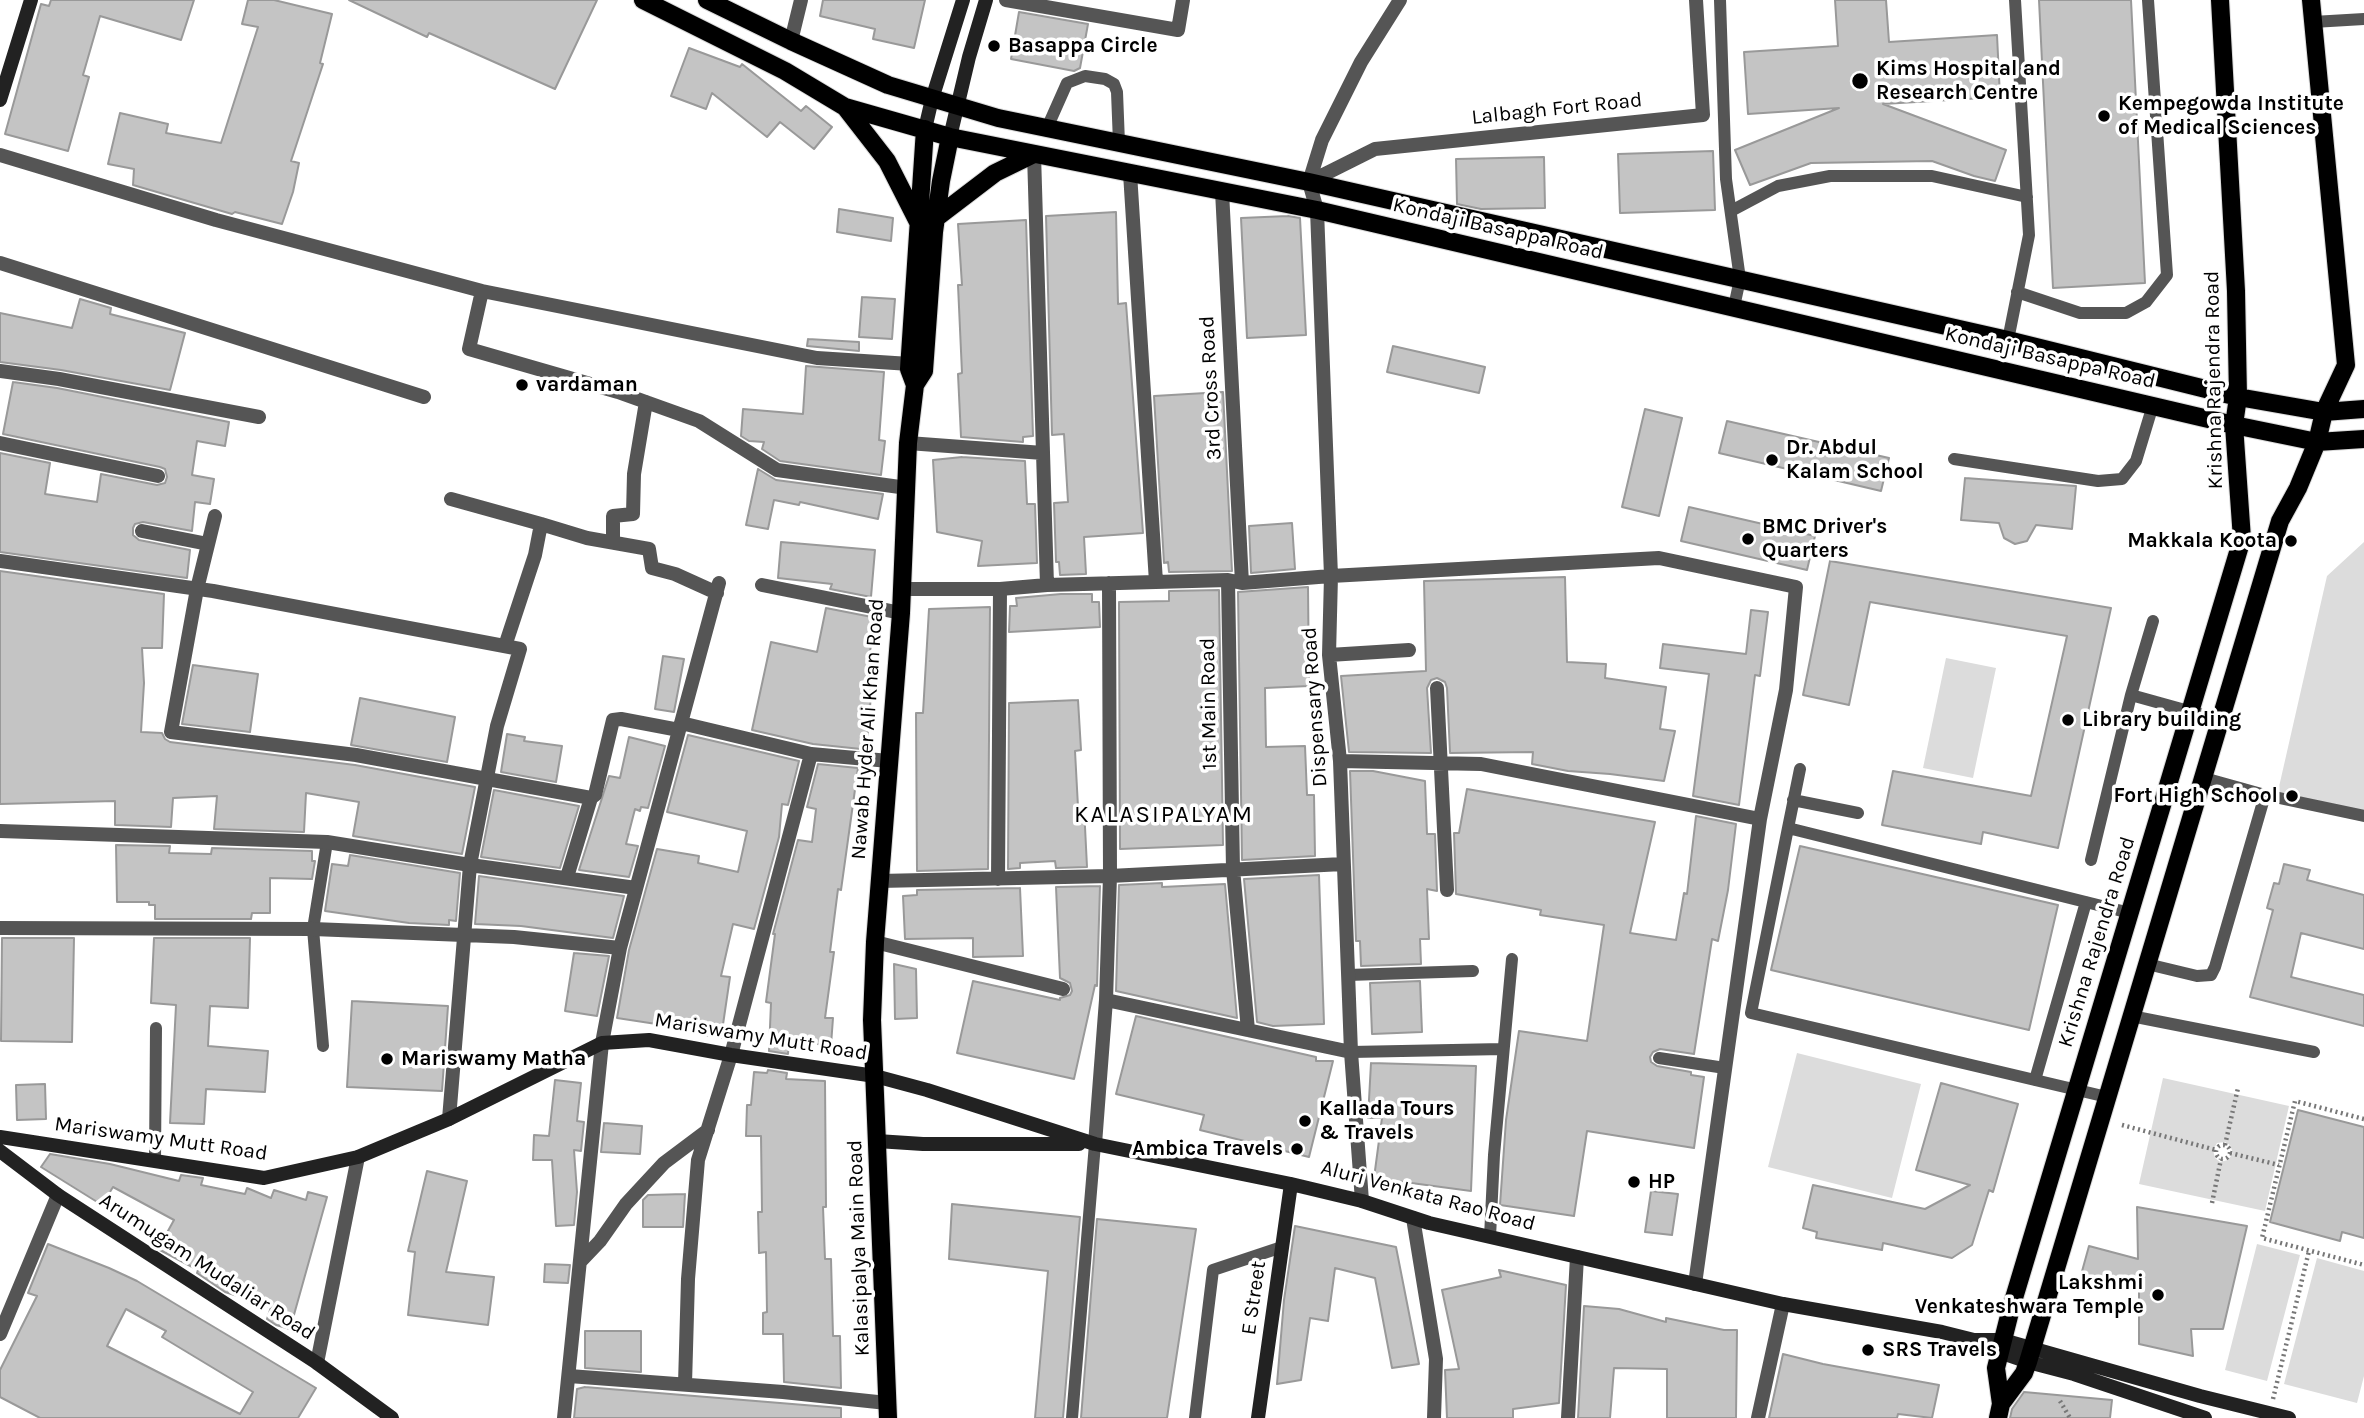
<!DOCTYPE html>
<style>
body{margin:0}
canvas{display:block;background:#fff}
</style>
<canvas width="2364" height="1418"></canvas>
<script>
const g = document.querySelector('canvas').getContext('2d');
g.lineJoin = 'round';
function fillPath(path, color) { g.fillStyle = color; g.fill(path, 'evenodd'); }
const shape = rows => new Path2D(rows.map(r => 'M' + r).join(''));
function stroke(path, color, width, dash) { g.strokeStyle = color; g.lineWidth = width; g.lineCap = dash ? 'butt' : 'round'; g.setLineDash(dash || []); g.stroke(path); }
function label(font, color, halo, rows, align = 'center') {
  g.font = font + ' Karla,sans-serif'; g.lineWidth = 7; g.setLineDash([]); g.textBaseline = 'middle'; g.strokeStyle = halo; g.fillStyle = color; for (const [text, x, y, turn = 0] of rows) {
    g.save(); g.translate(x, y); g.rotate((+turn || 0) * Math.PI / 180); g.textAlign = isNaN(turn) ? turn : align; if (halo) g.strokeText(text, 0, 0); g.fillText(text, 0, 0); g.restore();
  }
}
const green = shape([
 [2364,542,2364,822,2276,800,2327,576],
 [1946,658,1996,668,1973,778,1923,768],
 [1797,1053,1921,1084,1892,1198,1768,1167],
 [2163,1078,2289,1106,2265,1211,2139,1184],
 [2225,1142,2230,1145,2233,1153,2228,1160,2220,1162,2215,1158,2213,1150,2217,1143],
 [2257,1244,2300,1255,2267,1381,2225,1370],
 [2317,1258,2364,1271,2364,1376,2357,1403,2284,1384]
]);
const building = shape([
 [51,0,194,0,181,40,100,16,83,75,89,77,68,151,5,134,41,4,49,6,51,0],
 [248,0,274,0,332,14,320,63,323,64,291,161,299,163,293,192,282,224,235,212,232,214,133,185,134,169,108,164,120,113,168,124,166,133,221,143,258,27,242,24,248,0],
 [349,0,597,0,555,89,429,33,427,37,349,0],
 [823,0,925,0,914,48,873,39,875,29,820,16,823,0],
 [1835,0,1886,0,1889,42,1997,35,2000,97,1883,104,2006,150,1995,181,1974,176,1932,161,1811,163,1750,185,1735,150,1839,108,1748,114,1744,52,1838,46,1835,0],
 [2039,0,2131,0,2145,283,2053,288,2039,0],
 [1019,12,1088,24,1080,68,1074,71,1011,59,1019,12],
 [689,48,740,67,742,64,801,111,806,106,832,127,814,149,780,122,767,137,712,93,706,109,671,96,689,48],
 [1713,151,1715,210,1620,213,1618,154,1713,151],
 [1544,157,1545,208,1481,209,1457,204,1456,159,1544,157],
 [839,209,893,218,891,241,837,232,839,209],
 [1116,212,1118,304,1126,303,1143,533,1084,537,1086,574,1060,575,1059,562,1056,562,1054,503,1068,502,1064,434,1052,435,1046,216,1116,212],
 [1288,216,1300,218,1306,335,1247,338,1241,218,1288,216],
 [1026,220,1033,436,1023,437,1023,442,961,437,958,374,962,373,958,285,962,285,958,224,1026,220],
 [862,297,895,299,892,339,859,337,862,297],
 [80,299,111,308,110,314,185,333,170,390,61,370,0,362,0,313,72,328,80,299],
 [808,339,859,342,859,351,807,346,808,339],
 [1393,346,1485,367,1479,393,1387,372,1393,346],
 [806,366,884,372,879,440,885,441,881,475,780,461,762,449,764,442,749,441,741,436,743,409,803,414,806,366],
 [13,382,57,388,229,422,225,446,197,441,192,475,214,479,210,504,195,502,192,531,143,522,135,524,133,528,133,535,139,540,190,550,187,578,0,552,0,453,50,463,45,494,97,502,101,474,157,485,165,483,167,477,165,469,160,467,3,434,13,382],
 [1223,392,1232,571,1169,572,1168,562,1164,563,1154,396,1223,392],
 [1645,409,1682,418,1659,516,1622,507,1645,409],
 [1727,421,1889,458,1881,491,1719,453,1727,421],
 [962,457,1025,461,1027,504,1035,504,1037,563,978,566,982,541,937,532,933,460,962,457],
 [758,469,776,480,883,494,878,519,800,502,799,505,774,500,768,529,746,525,758,469],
 [1965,478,2076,486,2072,529,2036,525,2027,541,2015,544,2004,538,1999,523,1961,520,1965,478],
 [1689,507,1815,536,1807,570,1681,541,1689,507],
 [1292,523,1295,569,1251,573,1249,526,1292,523],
 [781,542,875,550,871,597,830,589,832,584,778,578,781,542],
 [1830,561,2111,608,2058,848,1983,832,1981,844,1882,825,1893,771,2031,796,2067,636,1870,602,1849,705,1803,695,1830,561],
 [0,571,164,594,162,648,142,648,144,683,141,732,162,733,165,739,170,742,355,765,475,787,462,854,353,836,359,802,306,793,304,832,214,829,217,796,173,798,171,827,115,825,115,801,0,804,0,571],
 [1565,577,1567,662,1606,664,1605,678,1666,687,1660,729,1675,731,1664,781,1610,774,1568,771,1532,764,1533,752,1450,753,1447,688,1445,682,1437,678,1431,680,1427,688,1431,753,1349,752,1341,676,1426,671,1424,581,1565,577],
 [1308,587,1309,686,1265,688,1266,747,1305,746,1307,795,1314,795,1315,856,1242,860,1238,592,1308,587],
 [1219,590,1223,845,1120,849,1119,602,1169,601,1169,591,1219,590],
 [1061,594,1092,594,1092,602,1099,602,1100,627,1009,632,1010,606,1017,606,1016,598,1061,594],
 [990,607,988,869,917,871,916,713,923,713,929,609,990,607],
 [826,608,877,618,868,660,874,660,867,742,862,741,861,749,813,744,752,730,771,642,817,652,826,608],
 [1751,610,1768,612,1760,676,1755,675,1739,805,1693,796,1709,674,1660,668,1663,644,1746,654,1751,610],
 [663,656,684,659,674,712,655,709,663,656],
 [193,665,258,674,250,732,182,724,193,665],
 [360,698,455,717,447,762,351,745,360,698],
 [1078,700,1081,750,1075,751,1078,807,1084,807,1087,867,1056,868,1055,861,1020,863,1020,868,1008,869,1009,703,1078,700],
 [507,734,525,737,524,741,562,746,556,782,501,772,507,734],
 [688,735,799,761,788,805,782,804,779,837,754,929,733,924,721,976,730,977,721,1038,689,1032,689,1029,617,1018,629,950,657,849,699,856,698,863,738,872,747,831,667,812,688,735],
 [629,737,665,746,648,808,641,807,640,811,635,809,626,844,638,846,629,877,579,870,609,776,620,778,629,737],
 [818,764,858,768,841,890,838,889,830,952,834,952,825,1018,833,1018,831,1045,789,1042,788,1054,769,1051,771,1003,766,1002,775,934,773,934,798,840,812,842,816,809,807,807,818,764],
 [1350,771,1373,771,1425,781,1427,834,1435,834,1437,891,1427,889,1429,939,1420,939,1421,964,1361,966,1360,941,1356,941,1350,771],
 [1467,789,1655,822,1630,933,1676,940,1684,893,1687,894,1696,816,1736,824,1728,890,1718,941,1712,939,1694,1054,1660,1049,1653,1052,1650,1057,1651,1062,1657,1066,1691,1072,1691,1075,1704,1077,1694,1148,1587,1131,1574,1216,1500,1205,1506,1120,1519,1031,1587,1041,1604,925,1540,915,1541,910,1456,894,1454,833,1459,833,1467,789],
 [494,790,579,806,560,868,481,857,494,790],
 [116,845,170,846,169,853,211,854,212,848,312,851,312,861,315,861,312,879,270,878,270,913,252,913,251,919,155,919,155,905,149,905,149,902,117,902,116,845],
 [1800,846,2058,905,2029,1030,1771,970,1800,846],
 [350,855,460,873,456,921,449,920,449,925,409,923,325,911,332,864,348,866,350,855],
 [2284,864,2310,870,2307,880,2364,895,2364,949,2301,933,2291,977,2364,995,2364,1026,2250,997,2273,910,2267,908,2274,883,2279,884,2284,864],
 [1319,875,1324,1024,1273,1026,1257,1022,1244,879,1319,875],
 [479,876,624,896,613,938,521,926,475,924,479,876],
 [1162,883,1162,887,1225,884,1237,1018,1116,991,1119,885,1162,883],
 [1100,886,1097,986,1095,985,1074,1079,957,1053,973,981,1060,1000,1060,998,1070,995,1072,991,1070,983,1060,978,1056,887,1100,886],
 [1020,888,1023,956,973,957,973,938,905,939,903,896,917,895,917,890,1020,888],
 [2,938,74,938,72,1042,1,1041,2,938],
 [154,938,250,938,248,1008,210,1006,208,1046,268,1051,265,1092,206,1089,204,1124,170,1123,176,1005,151,1003,154,938],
 [574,953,609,956,597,1016,565,1011,574,953],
 [894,964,916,969,917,1018,895,1019,894,964],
 [1420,981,1422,1032,1372,1034,1370,983,1420,981],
 [352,1001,448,1006,442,1091,347,1087,352,1001],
 [1136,1016,1316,1057,1316,1061,1333,1061,1309,1157,1200,1130,1204,1115,1116,1094,1136,1016],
 [1371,1063,1476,1066,1471,1191,1374,1178,1382,1118,1368,1118,1371,1063],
 [768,1070,787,1073,786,1079,825,1081,826,1207,823,1207,825,1259,831,1259,833,1336,840,1336,841,1388,784,1382,783,1334,763,1334,763,1313,767,1312,766,1252,759,1253,758,1212,762,1212,761,1136,746,1136,747,1105,751,1105,754,1072,767,1073,768,1070],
 [555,1080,581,1083,577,1121,584,1122,581,1151,574,1150,577,1192,574,1225,556,1226,552,1160,533,1160,534,1135,549,1136,555,1080],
 [1941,1083,2018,1104,1993,1192,1989,1190,1972,1245,1952,1258,1883,1243,1882,1250,1816,1238,1817,1232,1803,1228,1813,1185,1925,1209,1970,1185,1916,1170,1941,1083],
 [45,1084,46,1119,17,1120,16,1085,45,1084],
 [2298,1110,2364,1127,2364,1238,2342,1232,2340,1241,2270,1222,2298,1110],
 [604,1123,642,1126,640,1154,601,1152,604,1123],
 [50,1154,110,1164,179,1181,181,1175,203,1178,201,1185,245,1194,247,1188,271,1198,274,1190,306,1200,308,1192,327,1197,290,1329,276,1325,267,1319,271,1307,247,1302,247,1299,225,1292,197,1273,198,1270,158,1249,174,1220,113,1187,102,1205,41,1167,50,1154],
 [427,1171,467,1181,446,1272,494,1277,488,1325,408,1315,415,1252,408,1251,427,1171],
 [1651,1191,1678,1194,1672,1235,1645,1232,1651,1191],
 [685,1194,683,1227,643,1227,643,1200,648,1195,685,1194],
 [952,1204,1080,1217,1063,1418,1035,1418,1048,1271,949,1259,952,1204],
 [2137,1207,2247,1226,2223,1329,2191,1329,2193,1356,2139,1344,2139,1290,2081,1275,2089,1246,2138,1259,2137,1207],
 [1097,1219,1196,1229,1167,1418,1081,1418,1097,1219],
 [1295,1226,1396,1247,1419,1364,1392,1368,1375,1278,1335,1268,1328,1321,1310,1318,1301,1380,1277,1384,1284,1300,1295,1226],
 [48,1244,109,1268,137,1281,316,1388,298,1418,40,1418,0,1397,0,1370,37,1296,28,1293,48,1244],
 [126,1309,166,1331,162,1337,253,1392,240,1414,107,1346,126,1309],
 [545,1264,570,1265,568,1283,544,1282,545,1264],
 [1499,1270,1566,1285,1559,1403,1513,1409,1513,1418,1447,1418,1445,1370,1459,1369,1442,1290,1501,1277,1499,1270],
 [1584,1306,1619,1309,1666,1322,1666,1318,1724,1330,1737,1330,1736,1418,1667,1418,1667,1369,1614,1368,1610,1418,1578,1418,1584,1306],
 [585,1331,641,1331,641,1372,585,1368,585,1331],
 [1783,1354,1823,1364,1939,1385,1932,1418,1898,1414,1897,1418,1769,1418,1783,1354],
 [585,1387,841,1408,841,1418,574,1418,577,1389,585,1387],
 [2024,1392,2112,1400,2110,1418,2010,1418,2012,1409,2024,1392]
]);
const path = shape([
 [2364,1119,2295,1101,2262,1238,2364,1265],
 [2122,1125,2216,1150],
 [2225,1145,2238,1088],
 '2216 1152a7 7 0 1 1 14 0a7 7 0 1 1-14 0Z',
 [2230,1153,2279,1165],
 [2212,1203,2221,1159],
 [2273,1399,2309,1251],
 [2060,1401,2070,1418]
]);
const lane = shape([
 [1720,0,1726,179,1740,279,1734,307],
 [2313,22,2364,19],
 [1047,128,1067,83,1085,76,1105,79,1114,84,1117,92,1119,143],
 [1731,211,1778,186,1830,176,1932,176,2027,197],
 [2017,292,2080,313,2126,313,2146,302,2167,275,2148,0],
 [2008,340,2029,235,2015,0],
 [1954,459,2098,481,2122,479,2136,461,2153,405],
 [2153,621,2131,695,2221,720],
 [2204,778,2265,795,2364,816],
 [1793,800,1858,813],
 [1788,828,1800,769],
 [2091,860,2131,695],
 [2147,964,2197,976,2211,975,2215,967,2265,795],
 [1348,975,1473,971],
 [2131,1016,2314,1052],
 [323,1046,313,929,327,842],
 [1351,1052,1503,1049],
 [1659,1058,1725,1068],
 [2035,1080,2086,902],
 [2107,1097,1751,1013,1788,828,2130,913],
 [155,1160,156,1028],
 [1490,1237,1494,1155,1512,959],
 [1072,1418,1095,1144],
 [1195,1418,1213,1270,1282,1247]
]);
const street = shape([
 [1006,0,1178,30,1183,0],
 [791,41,801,0],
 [1034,154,1047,585],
 [0,155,216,220,482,291,817,358,910,364],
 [1130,173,1156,582],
 [1309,182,1375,149,1703,115,1696,0],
 [1222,191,1242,583],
 [0,263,424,397],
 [482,291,469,349,618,392,699,421,777,470,907,488],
 [0,371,59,379,259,417],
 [0,443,158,476],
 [908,443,1043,453],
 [451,499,541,524],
 [215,516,197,589,171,732,356,755,591,798,595,795,613,720,621,719,679,730],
 [142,531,208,544],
 [613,542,613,516,633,514,634,474,646,402],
 [0,561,213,591,520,649,497,726,470,865,449,1119],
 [1228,580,1233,869,1248,1030],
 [762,585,901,613],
 [902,589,1000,589,1047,585,1228,580,1242,583,1331,576,1659,558,1796,587,1786,690,1760,819,1695,1284],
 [505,646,535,555,541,524,587,538,649,549,652,568,675,574,717,593],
 [1329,655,1409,650],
 [1437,688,1447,890],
 [681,723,811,754,889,761],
 [1340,761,1481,764,1760,819],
 [0,831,327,842,470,865,636,888],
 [567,877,591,798],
 [998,879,1000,589],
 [879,881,1110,876,1343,864],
 [0,928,313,929,514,937,620,948],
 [875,942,1063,989],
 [1106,1000,1351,1052],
 [1095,1144,1106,1000,1110,876,1109,583],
 [1362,1201,1351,1052,1340,761,1329,655,1331,576,1317,210,1309,182,1322,140,1361,62,1400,0],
 [1413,1218,1436,1359,1434,1418],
 [580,1262,600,1241,626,1204,664,1163,708,1130],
 [0,1334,58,1195],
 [317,1363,358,1157],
 [569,1376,783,1392,887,1403],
 [685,1384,688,1279,698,1160,731,1055,811,754],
 [564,1418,602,1043,620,948,719,583],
 [1568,1418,1577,1257],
 [1758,1418,1783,1304]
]);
const secondary = shape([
 [0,100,31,0],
 [925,129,932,99,963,0],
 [950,137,969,57,986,0],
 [0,1137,264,1178,358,1157,449,1119,602,1043,649,1040,731,1055,875,1076,927,1090,1095,1144,1291,1184,1362,1201,1429,1223,1783,1304,1942,1332,1974,1340,2003,1340,2200,1396,2289,1418],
 [877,1141,923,1144,1079,1144],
 [0,1151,58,1195,317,1363,392,1418],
 [1993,1350,2028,1362,2074,1374,2205,1418],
 [1258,1418,1291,1184]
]);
const primary = shape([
 [643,0,785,71,845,107,950,137,1317,210,2234,425,2317,442,2364,439],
 [707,0,791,41,888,85,998,118,1309,182,2008,340,2238,397,2324,412,2364,409],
 [845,107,887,161,918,222],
 [936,218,995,173,1034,154],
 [915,385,909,369,925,129],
 [2001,1404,1996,1368,2011,1308,2242,539,2234,425,2238,397,2236,291,2220,0],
 [888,1418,872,1020,875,942,901,613,908,443,915,385,924,371,934,232,941,181,950,137],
 [1998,1418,2001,1404,2024,1373,2028,1362,2280,521,2298,488,2317,442,2324,412,2346,365,2311,0]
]);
const markers = [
 [994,46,7,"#000"],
 [1860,81,9,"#000"],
 [2104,116,7,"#000"],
 [522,385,7,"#000"],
 [1772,460,7,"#000"],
 [1748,539,7,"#000"],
 [2291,541,7,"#000"],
 [2068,720,7,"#000"],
 [2292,796,7,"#000"],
 [387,1059,7,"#000"],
 [1305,1121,7,"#000"],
 [1297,1149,7,"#000"],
 [1634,1182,7,"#000"],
 [2158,1295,7,"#000"],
 [1868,1350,7,"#000"]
];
const poiNames = [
 ["Basappa Circle",1008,46],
 ["Kims Hospital and",1876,69],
 ["Research Centre",1876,93],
 ["Kempegowda Institute",2118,104],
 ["of Medical Sciences",2118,128],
 ["vardaman",536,385],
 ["Dr. Abdul",1786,448],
 ["Kalam School",1786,472],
 ["BMC Driver's",1762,527],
 ["Quarters",1762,551],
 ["Makkala Koota",2277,541,"right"],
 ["Library building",2082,720],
 ["Fort High School",2278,796,"right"],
 ["Mariswamy Matha",401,1059],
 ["Kallada Tours",1319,1109],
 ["& Travels",1319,1133],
 ["Ambica Travels",1283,1149,"right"],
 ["HP",1648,1182],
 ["Lakshmi",2144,1283,"right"],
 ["Venkateshwara Temple",2144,1307,"right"],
 ["SRS Travels",1882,1350]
];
const streetNames = [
 ["Lalbagh Fort Road",1557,109,-6],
 ["Kondaji Basappa Road",1498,229,13],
 ["Kondaji Basappa Road",2050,358,13],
 ["Krishna Rajendra Road",2214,380,-91],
 ["3rd Cross Road",1211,388,-93],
 ["1st Main Road",1209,704,-91],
 ["Dispensary Road",1315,707,-94],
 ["Nawab Hyder Ali Khan Road",868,729,-86],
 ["Krishna Rajendra Road",2097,942,-73],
 ["Mariswamy Mutt Road",761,1037,9],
 ["Mariswamy Mutt Road",161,1139,8],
 ["Aluri Venkata Rao Road",1428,1196,15],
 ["Kalasipalya Main Road",859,1248,-92],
 ["Arumugam Mudaliar Road",207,1267,33],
 ["E Street",1254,1298,-82]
];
const quarterNames = [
 ["KALASIPALYAM",1164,815]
];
fillPath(green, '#dcdcdc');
fillPath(building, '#c4c4c4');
stroke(building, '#999', 2);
stroke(primary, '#dbdbdb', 20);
stroke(path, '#777', 4.5, [2, 3.5]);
stroke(lane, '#555', 12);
stroke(street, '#555', 14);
stroke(secondary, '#222', 14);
stroke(primary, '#000', 18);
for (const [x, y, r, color] of markers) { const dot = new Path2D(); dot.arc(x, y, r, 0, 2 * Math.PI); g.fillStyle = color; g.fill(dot); stroke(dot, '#fff', 2.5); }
label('bold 21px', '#000', '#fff', poiNames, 'left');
label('21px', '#000', '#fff', streetNames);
g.letterSpacing = '2px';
label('24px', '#000', '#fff', quarterNames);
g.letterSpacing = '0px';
</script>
